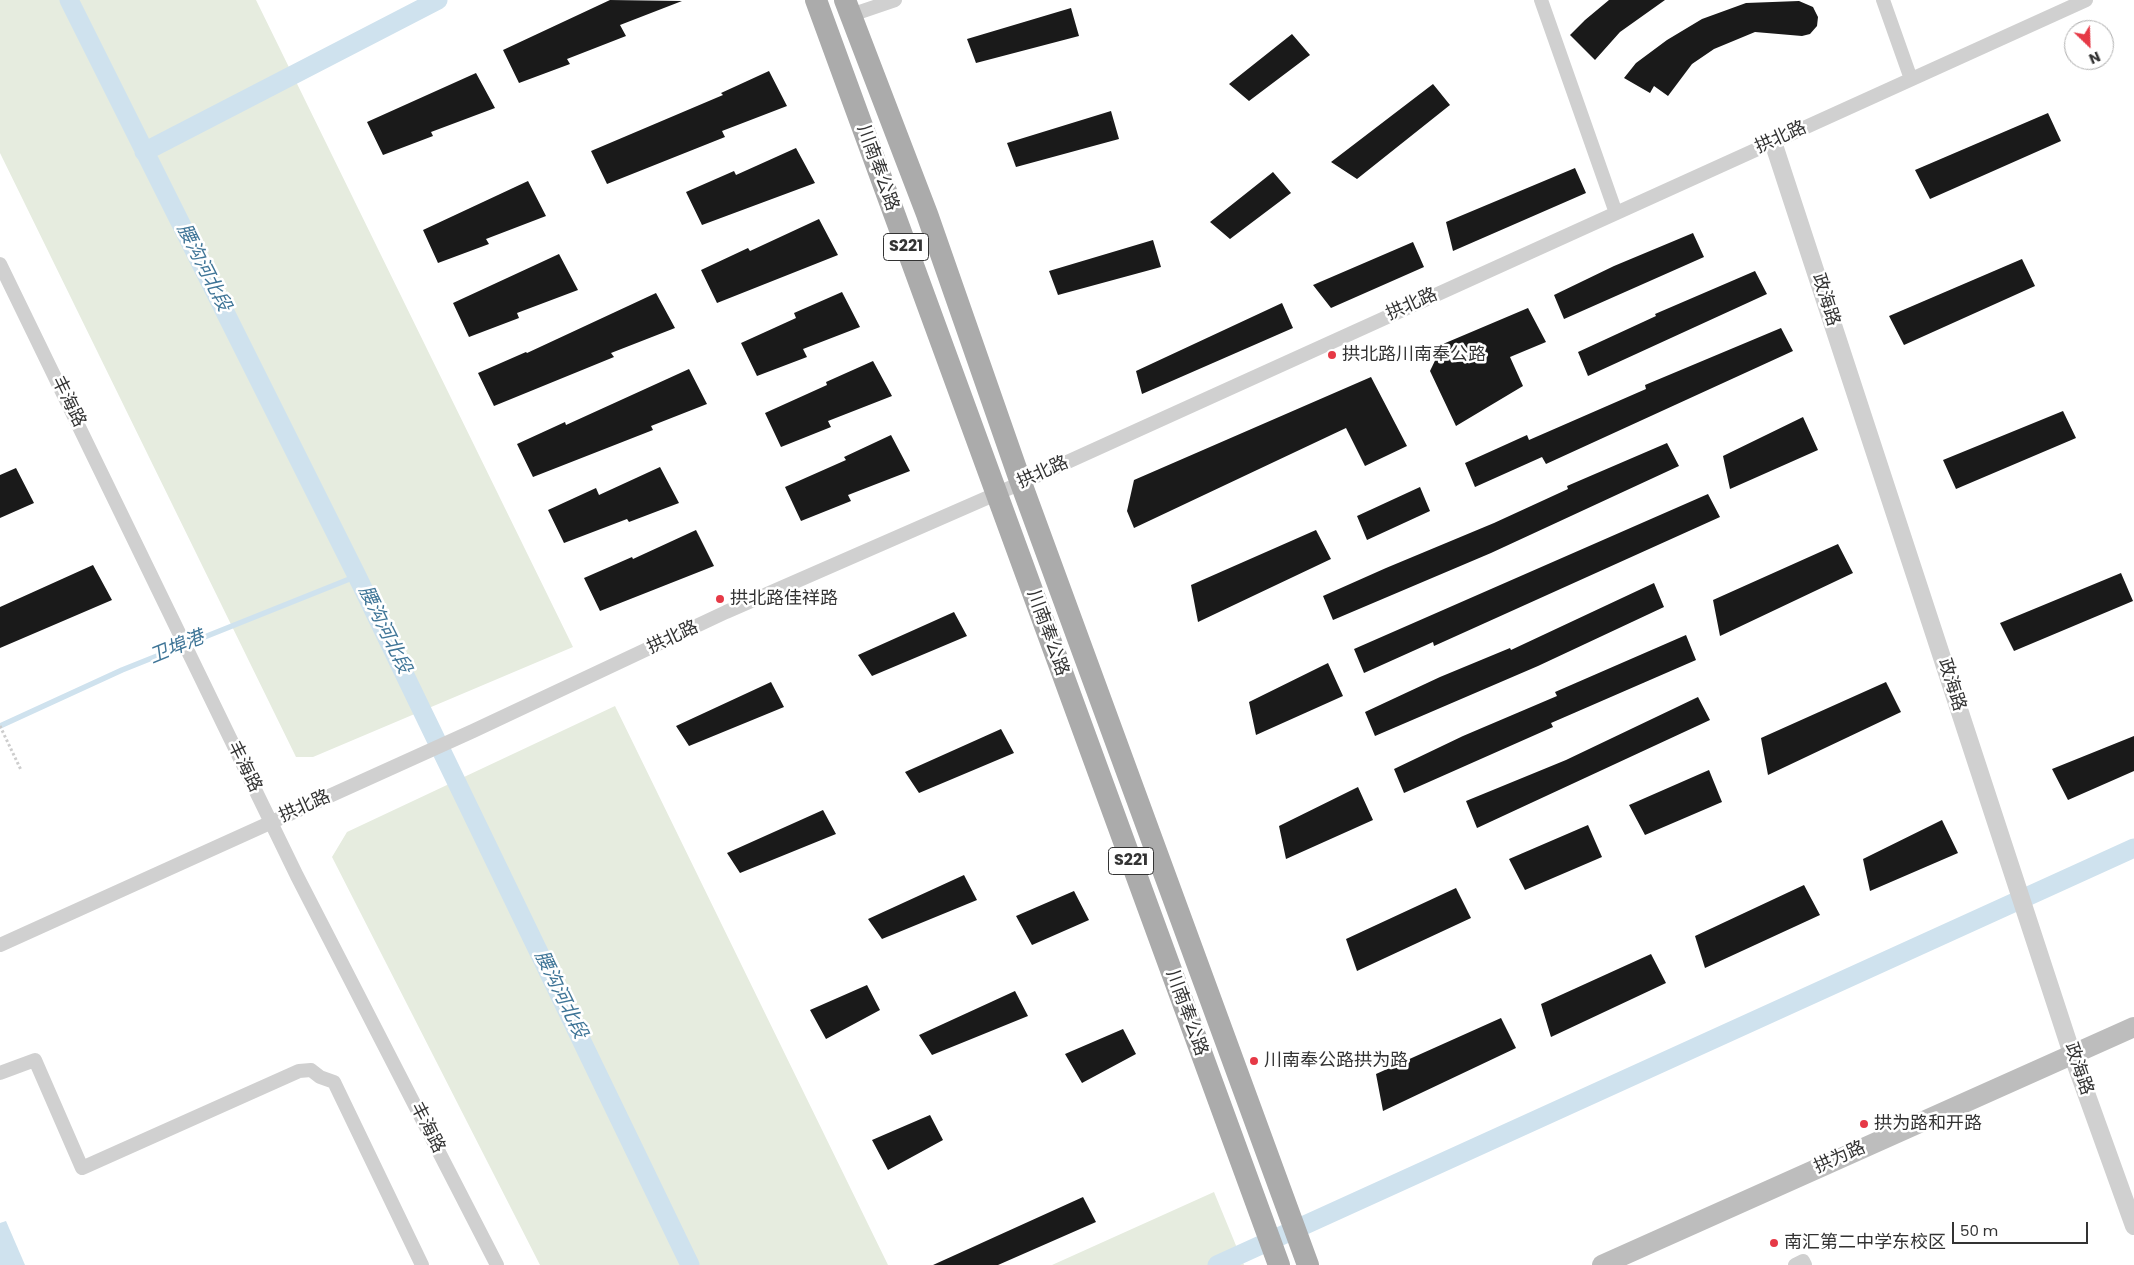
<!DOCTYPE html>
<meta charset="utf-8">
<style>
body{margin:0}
#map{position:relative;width:2134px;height:1265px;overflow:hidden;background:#fff;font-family:Poppins,sans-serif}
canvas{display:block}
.north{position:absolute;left:2064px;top:20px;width:50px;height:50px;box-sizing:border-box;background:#fff;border:1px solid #adadad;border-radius:50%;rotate:156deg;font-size:14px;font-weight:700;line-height:20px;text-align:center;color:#333}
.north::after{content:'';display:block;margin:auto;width:18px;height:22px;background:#e63946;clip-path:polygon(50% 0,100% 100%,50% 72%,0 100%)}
.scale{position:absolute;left:1952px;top:1222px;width:136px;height:22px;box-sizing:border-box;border:2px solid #333;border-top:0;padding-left:6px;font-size:15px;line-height:18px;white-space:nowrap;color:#333;-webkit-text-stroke:4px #fff;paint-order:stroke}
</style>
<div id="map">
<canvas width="2134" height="1265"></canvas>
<div class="north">N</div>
<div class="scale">50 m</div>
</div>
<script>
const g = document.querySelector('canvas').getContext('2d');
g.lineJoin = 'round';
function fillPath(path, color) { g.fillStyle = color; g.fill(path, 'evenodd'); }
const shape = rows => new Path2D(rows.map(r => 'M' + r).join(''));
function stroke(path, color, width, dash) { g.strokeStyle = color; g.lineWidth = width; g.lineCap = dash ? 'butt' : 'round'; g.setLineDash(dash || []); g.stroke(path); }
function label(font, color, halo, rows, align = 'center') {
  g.font = font + ' Poppins,"Noto Sans SC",sans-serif'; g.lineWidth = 5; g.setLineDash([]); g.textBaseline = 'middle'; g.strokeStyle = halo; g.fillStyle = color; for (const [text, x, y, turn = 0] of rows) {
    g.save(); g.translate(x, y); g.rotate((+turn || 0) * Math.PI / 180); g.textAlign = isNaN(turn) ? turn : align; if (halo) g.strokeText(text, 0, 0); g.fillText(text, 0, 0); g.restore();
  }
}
const green = shape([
 [0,0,256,0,573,647,313,757,296,757,0,153],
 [615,706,888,1265,540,1265,332,857,347,832],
 [1214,1192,1244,1265,1052,1265]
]);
const water = shape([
 [6,1221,25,1265,0,1265,0,1223]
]);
const stream = shape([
 [0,726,122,670,357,576]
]);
const canal = shape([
 [69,0,357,576,690,1265],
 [144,152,438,0],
 [1217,1265,2134,848]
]);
const building = shape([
 [610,0,682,1,620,25,626,36,567,59,570,64,519,83,503,50],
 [1609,0,1665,0,1620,32,1595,60,1570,35,1585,20],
 [1799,1,1813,7,1818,17,1817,26,1810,34,1802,36,1755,32,1714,49,1692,64,1668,96,1654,86,1650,93,1624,78,1636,63,1667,40,1702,19,1746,3],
 [1071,8,1079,36,976,63,967,39],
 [1292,34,1310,55,1249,101,1229,84],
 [769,71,787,106,722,131,725,137,607,184,591,151,723,95,721,93],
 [476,73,495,108,431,132,433,136,383,155,367,122],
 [1433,84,1450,105,1357,179,1331,162],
 [1111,111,1119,139,1016,167,1007,143],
 [2048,113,2061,141,1930,199,1915,170],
 [796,148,815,183,702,225,686,192,734,171,736,175],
 [1575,168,1586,193,1453,251,1446,222],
 [1273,172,1291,193,1230,239,1210,222],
 [528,181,546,216,486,239,489,244,438,263,423,230],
 [819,219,838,255,717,303,701,270,748,248,750,251],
 [1693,233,1704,257,1564,319,1554,295,1614,266],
 [1153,240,1161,267,1058,295,1049,271],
 [1413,242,1424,267,1331,308,1313,285],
 [559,254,578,290,517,313,519,318,469,337,453,303],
 [2022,259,2035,286,1904,345,1889,316],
 [1755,271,1767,294,1588,376,1578,352,1656,316,1655,314],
 [842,292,860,327,803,349,807,357,757,376,741,343,796,318,794,313],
 [656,293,675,328,611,353,614,357,494,406,478,373,526,352,527,353],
 [1282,303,1293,328,1142,394,1136,371],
 [1528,308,1546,342,1510,357,1523,386,1456,426,1430,371,1443,344],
 [1781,328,1793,351,1546,464,1542,457,1475,487,1465,463,1527,435,1529,440,1646,389,1645,385],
 [873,361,892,396,828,421,831,427,781,447,765,413,827,385,826,382],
 [689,369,707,404,651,426,653,430,533,477,517,444,565,422,566,425],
 [1371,377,1407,446,1365,466,1346,428,1134,528,1127,511,1134,480],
 [2063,411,2076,438,1956,489,1943,460],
 [1803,417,1818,450,1730,489,1723,456],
 [891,435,910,471,848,495,851,501,801,521,785,487,846,460,844,457],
 [1667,443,1679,466,1491,553,1333,620,1323,596,1386,568,1494,523,1568,489,1567,486],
 [660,467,679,503,629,522,627,519,564,543,548,510,596,488,599,495],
 [16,468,34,503,0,518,0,475],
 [1420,487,1430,511,1367,540,1357,516],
 [1708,494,1720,517,1434,646,1433,642,1364,673,1354,649],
 [696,530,714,566,600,611,584,578,632,557,633,559],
 [1316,530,1331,559,1198,622,1191,585],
 [1838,544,1853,573,1720,636,1713,600],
 [93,565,112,600,0,648,0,607],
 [2121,573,2133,601,2014,651,2000,623],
 [1654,583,1664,607,1538,666,1375,736,1365,712,1440,677,1510,648,1511,650],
 [954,612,967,636,872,676,858,655],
 [1686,635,1696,660,1551,723,1553,727,1404,793,1394,769,1463,736,1557,696,1555,692],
 [1328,663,1343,696,1256,735,1249,702],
 [771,682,784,707,689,746,676,726],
 [1886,682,1901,712,1768,775,1761,738],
 [1698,697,1710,720,1477,828,1466,801,1566,760],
 [1001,729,1014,753,919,793,905,772],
 [2134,736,2134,771,2068,800,2052,769],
 [1709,770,1722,802,1645,835,1629,805],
 [1358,787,1373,820,1286,859,1279,826],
 [823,810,836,834,740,873,727,853],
 [1942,820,1958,853,1870,891,1863,859],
 [1588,825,1602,857,1525,890,1509,859],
 [964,875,977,900,882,939,868,919],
 [1804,885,1820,915,1705,968,1695,936],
 [1456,888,1471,918,1357,971,1346,939],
 [1074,891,1089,920,1032,945,1016,916],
 [1651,954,1666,983,1551,1037,1541,1004],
 [867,985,880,1010,826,1039,810,1010],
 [1015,991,1028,1016,932,1055,919,1035],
 [1501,1018,1516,1048,1383,1111,1376,1074],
 [1123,1029,1136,1054,1082,1083,1065,1054],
 [930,1115,943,1140,888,1170,872,1140],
 [1083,1197,1096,1222,998,1265,933,1265]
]);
const path = shape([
 [0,726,21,770]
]);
const minor = shape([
 [1541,0,1616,213],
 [1883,0,1911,79],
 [851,15,895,0],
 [0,264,297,876,497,1265],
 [0,945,473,731,726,612,1021,483,2086,0],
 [0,1073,35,1060,82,1168,299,1071,311,1070,320,1077,334,1082,422,1265],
 [1795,1265,1803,1261,1805,1265]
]);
const tertiary = shape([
 [1773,142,2072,1054,2134,1226]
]);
const secondary = shape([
 [1602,1265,2134,1027]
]);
const primary = shape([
 [816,0,1279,1265],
 [845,0,927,214,1021,483,1308,1265]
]);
const markers = [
 [1332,355,5,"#e63946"],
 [720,599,5,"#e63946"],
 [1254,1061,5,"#e63946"],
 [1864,1124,5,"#e63946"],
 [1774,1243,5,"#e63946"]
];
const shields = [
 [906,247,45],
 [1131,861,45]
];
const shieldNames = [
 ["S221",906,247],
 ["S221",1131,861]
];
const streetNames = [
 ["拱北路",1781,138,-24],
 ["川南奉公路",877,168,70],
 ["政海路",1825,300,72],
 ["拱北路",1412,305,-24],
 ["丰海路",68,402,64],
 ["拱北路",1043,473,-24],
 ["川南奉公路",1047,633,70],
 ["拱北路",673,638,-25],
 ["政海路",1951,685,72],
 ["丰海路",244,767,64],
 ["拱北路",305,807,-24],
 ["川南奉公路",1186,1013,70],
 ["政海路",2078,1069,71],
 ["丰海路",427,1128,63],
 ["拱为路",1840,1158,-24]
];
const poiNames = [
 ["拱北路川南奉公路",1342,355],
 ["拱北路佳祥路",730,599],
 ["川南奉公路拱为路",1264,1061],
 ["拱为路和开路",1874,1124],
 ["南汇第二中学东校区",1784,1243]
];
const waterNames = [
 ["腰沟河北段",203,268,63],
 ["腰沟河北段",384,630,64],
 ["卫埠港",177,648,-22],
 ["腰沟河北段",560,995,64]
];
fillPath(green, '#e6ecdf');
fillPath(water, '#cfe2ee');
stroke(stream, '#cfe2ee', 5.5);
stroke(canal, '#cfe2ee', 19);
fillPath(building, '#1a1a1a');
stroke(path, '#cdcdcd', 3, [2.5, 2.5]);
stroke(minor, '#d0d0d0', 14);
stroke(tertiary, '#d0d0d0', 18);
stroke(secondary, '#bdbdbd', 20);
stroke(primary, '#ababab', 22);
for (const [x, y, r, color] of markers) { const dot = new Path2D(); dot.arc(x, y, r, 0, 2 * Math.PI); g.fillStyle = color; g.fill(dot); stroke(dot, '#fff', 2); }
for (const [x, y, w] of shields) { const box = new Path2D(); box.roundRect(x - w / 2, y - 13.5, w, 27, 4); g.fillStyle = '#fff'; g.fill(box); stroke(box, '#333', 1); }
label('bold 16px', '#333', null, shieldNames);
label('18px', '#333', '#fff', streetNames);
label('18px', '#333', '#fff', poiNames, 'left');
label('italic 19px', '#3f7597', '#fff', waterNames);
</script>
